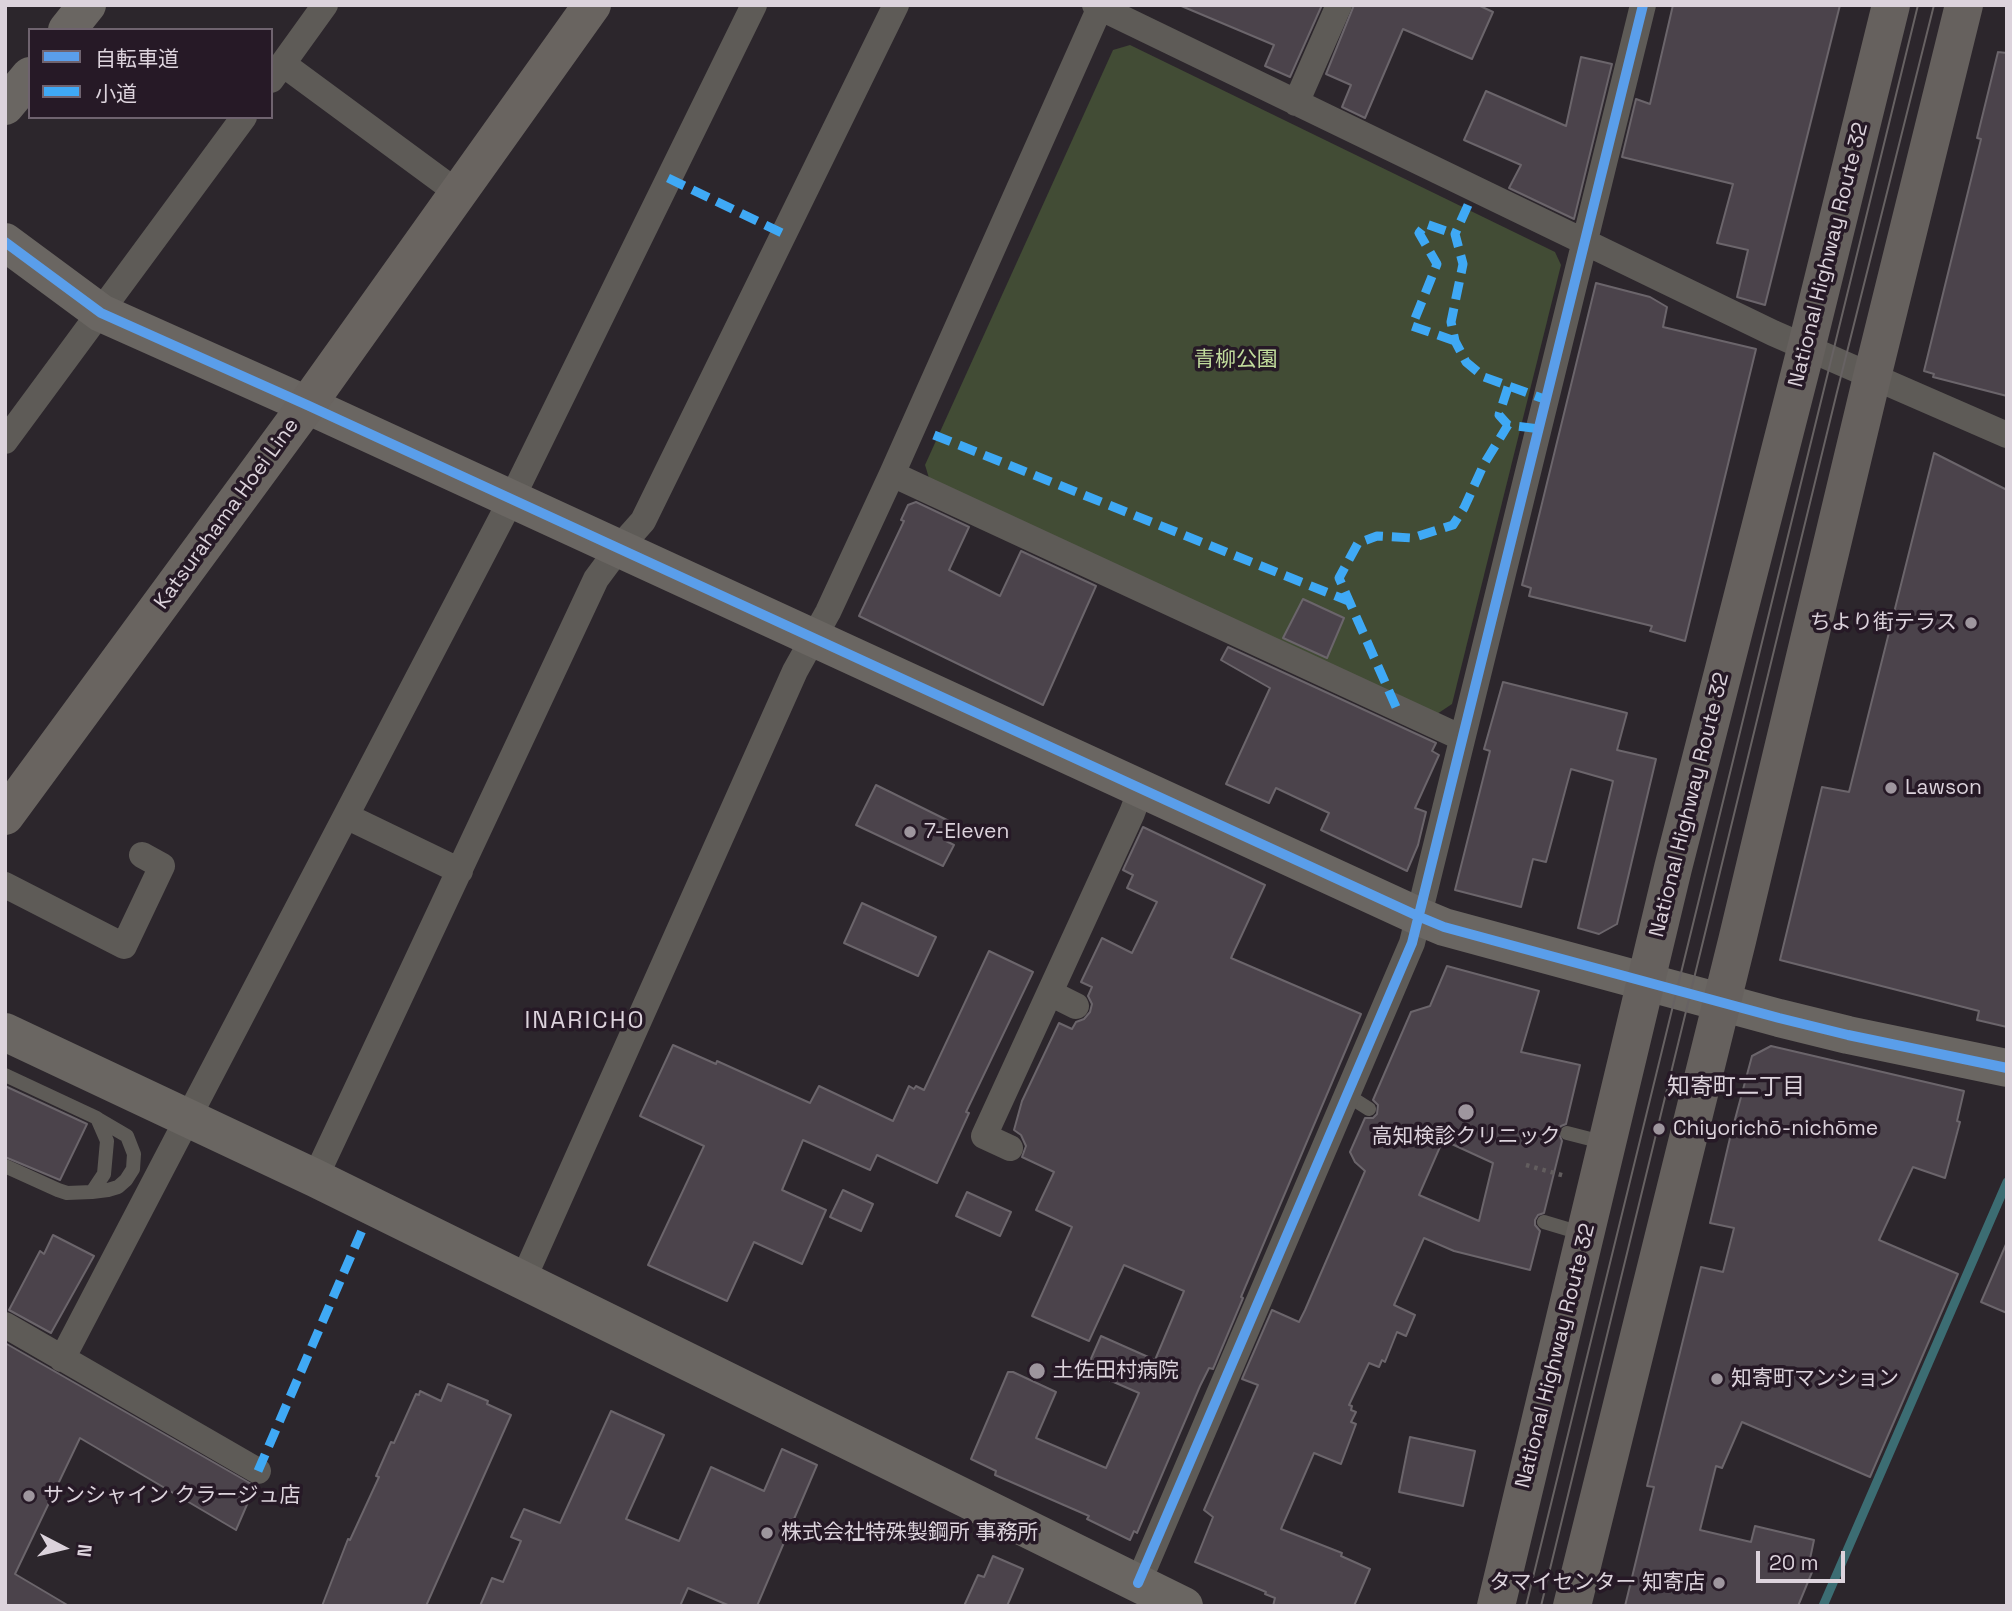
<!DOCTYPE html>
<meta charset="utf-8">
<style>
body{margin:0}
#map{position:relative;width:2012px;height:1611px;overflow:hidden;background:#2c262c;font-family:"Space Grotesk","Noto Sans JP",sans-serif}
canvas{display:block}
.frame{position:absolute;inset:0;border:7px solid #dcd3dc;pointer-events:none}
.legend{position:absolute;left:28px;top:28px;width:245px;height:91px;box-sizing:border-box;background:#261926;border:2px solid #6f636f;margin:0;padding:9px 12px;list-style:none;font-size:21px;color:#dcd3dc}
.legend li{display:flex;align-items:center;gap:14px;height:35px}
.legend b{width:35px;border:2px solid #6f636f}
.north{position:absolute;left:28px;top:1513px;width:70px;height:70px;-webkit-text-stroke:5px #261926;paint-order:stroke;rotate:97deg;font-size:19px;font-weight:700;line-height:28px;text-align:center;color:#dcd3dc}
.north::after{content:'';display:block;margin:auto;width:24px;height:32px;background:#dcd3dc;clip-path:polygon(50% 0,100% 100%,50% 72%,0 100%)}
.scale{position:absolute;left:1756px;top:1551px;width:89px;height:32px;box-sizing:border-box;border:4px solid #dcd3dc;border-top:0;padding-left:9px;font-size:21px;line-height:24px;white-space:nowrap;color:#dcd3dc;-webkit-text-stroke:5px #261926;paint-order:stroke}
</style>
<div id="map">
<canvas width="2012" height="1611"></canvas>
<div class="frame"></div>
<ul class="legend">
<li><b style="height:9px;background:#5a9eea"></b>自転車道</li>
<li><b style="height:9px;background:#3fa9f5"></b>小道</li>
</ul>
<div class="north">N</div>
<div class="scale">20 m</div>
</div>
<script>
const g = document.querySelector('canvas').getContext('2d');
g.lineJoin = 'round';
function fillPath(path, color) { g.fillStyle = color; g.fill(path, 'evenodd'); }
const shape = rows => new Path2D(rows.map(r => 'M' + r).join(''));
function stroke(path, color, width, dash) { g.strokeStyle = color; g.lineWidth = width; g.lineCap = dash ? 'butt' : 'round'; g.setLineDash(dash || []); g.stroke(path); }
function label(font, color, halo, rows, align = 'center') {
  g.font = font + ' "Space Grotesk","Noto Sans JP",sans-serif'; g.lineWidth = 7; g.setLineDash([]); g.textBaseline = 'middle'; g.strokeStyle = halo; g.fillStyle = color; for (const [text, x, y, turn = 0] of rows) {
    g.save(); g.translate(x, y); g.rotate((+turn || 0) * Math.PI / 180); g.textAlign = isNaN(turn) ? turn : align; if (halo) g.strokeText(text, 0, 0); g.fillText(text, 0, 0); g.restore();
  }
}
const green = shape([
 [1130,45,1555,252,1561,265,1452,704,1437,714,929,478,925,465,1113,50]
]);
const stream = shape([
 [1823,1606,2007,1182]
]);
const building = shape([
 [1179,5,1322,5,1290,77,1265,66,1274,45,1179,5],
 [1354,5,1478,5,1493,12,1472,59,1403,29,1365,118,1342,107,1351,85,1326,74,1354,5],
 [1673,5,1840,5,1765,305,1737,297,1748,250,1717,243,1733,184,1622,157,1636,99,1650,104,1673,5],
 [1998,52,2007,53,2007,396,1933,377,1934,374,1924,371,1981,139,1977,138,1998,52],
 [1581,57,1612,64,1574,219,1509,188,1521,165,1464,140,1486,91,1566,126,1581,57],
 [1596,283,1650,297,1667,307,1663,327,1756,349,1685,641,1650,631,1652,626,1529,596,1531,588,1522,585,1596,283],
 [1934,453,2007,490,2007,1027,1977,1020,1979,1011,1780,960,1822,787,1849,792,1934,453],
 [916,502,969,527,949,570,1000,596,1021,551,1096,586,1043,705,859,616,904,521,901,520,908,505,916,502],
 [1303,599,1344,618,1327,658,1283,638,1303,599],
 [1228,647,1436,743,1432,751,1439,755,1415,808,1426,812,1418,845,1407,871,1321,830,1329,813,1276,788,1269,803,1226,784,1270,688,1221,660,1228,647],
 [1503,682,1627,713,1617,750,1656,759,1617,924,1599,934,1578,928,1613,781,1571,769,1546,862,1533,859,1521,907,1455,890,1490,751,1484,749,1503,682],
 [876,785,953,823,944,840,954,845,943,866,856,825,876,785],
 [1143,827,1265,885,1231,958,1361,1014,1241,1297,1243,1298,1213,1369,1209,1368,1200,1386,1137,1533,1134,1531,1130,1540,1087,1519,1089,1516,995,1475,996,1471,971,1459,1008,1372,1013,1372,1056,1392,1036,1438,1106,1468,1139,1393,1086,1370,1101,1336,1155,1360,1184,1291,1124,1265,1089,1341,1032,1316,1072,1227,1036,1210,1054,1172,1022,1157,1026,1146,1021,1135,1014,1130,1022,1101,1059,1023,1072,1029,1076,1022,1084,1019,1090,1012,1092,1004,1088,996,1092,987,1081,982,1102,938,1132,953,1157,902,1127,888,1133,875,1123,870,1143,827],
 [862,903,936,937,918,976,844,943,862,903],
 [989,951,1033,972,966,1112,969,1113,937,1183,877,1155,870,1170,803,1140,782,1190,826,1210,802,1264,754,1242,727,1301,648,1265,704,1146,640,1116,673,1045,716,1064,717,1061,810,1103,819,1086,893,1121,909,1086,914,1089,916,1086,924,1090,989,951],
 [1447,966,1539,991,1521,1052,1580,1065,1566,1124,1561,1126,1558,1131,1562,1141,1544,1213,1538,1215,1535,1220,1535,1225,1540,1231,1530,1270,1454,1251,1424,1238,1394,1305,1415,1315,1406,1336,1397,1332,1385,1362,1382,1360,1379,1367,1369,1363,1349,1405,1352,1406,1351,1410,1356,1412,1351,1422,1356,1424,1341,1464,1314,1453,1281,1529,1342,1553,1341,1556,1370,1569,1354,1606,1273,1606,1275,1598,1265,1594,1266,1592,1195,1562,1213,1517,1204,1510,1258,1385,1242,1379,1272,1310,1299,1322,1305,1310,1365,1171,1355,1162,1350,1152,1365,1118,1373,1118,1377,1114,1378,1105,1373,1100,1411,1012,1430,1006,1447,966],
 [1443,1140,1493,1163,1479,1221,1419,1195,1443,1140],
 [1771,1046,1964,1091,1957,1121,1960,1122,1945,1178,1913,1167,1879,1240,1958,1274,1870,1477,1742,1422,1722,1468,1716,1466,1700,1530,1751,1542,1755,1526,1814,1540,1810,1559,1817,1560,1798,1606,1625,1606,1654,1487,1647,1486,1701,1267,1723,1272,1734,1228,1710,1223,1730,1138,1752,1056,1771,1046],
 [5,1086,87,1124,60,1180,5,1157,5,1086],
 [843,1190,873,1204,861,1231,830,1217,843,1190],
 [967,1192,1011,1212,1000,1236,956,1216,967,1192],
 [53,1235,94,1256,51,1333,9,1310,40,1251,44,1254,53,1235],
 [2007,1242,2007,1313,1981,1302,2007,1242],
 [5,1343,255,1486,236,1530,80,1438,15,1574,69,1606,5,1606,5,1343],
 [448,1384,488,1401,487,1404,511,1415,426,1606,322,1606,348,1539,350,1540,379,1477,376,1476,391,1442,394,1443,416,1394,419,1395,420,1391,441,1401,448,1384],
 [611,1411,664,1435,626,1519,679,1541,711,1467,764,1491,782,1449,817,1465,757,1606,730,1606,688,1588,680,1606,480,1606,492,1578,503,1582,521,1541,511,1537,524,1509,560,1523,611,1411],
 [1410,1437,1475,1451,1463,1506,1399,1492,1410,1437],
 [993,1556,1023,1569,1007,1606,964,1606,978,1575,984,1577,993,1556]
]);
const path = shape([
 [1526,1165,1565,1176]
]);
const lane = shape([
 [5,1075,97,1118,107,1141,104,1174,92,1192,67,1193,58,1190,5,1166],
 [1347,1095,1369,1109],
 [1567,1133,1606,1143],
 [92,1192,108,1190,118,1187,126,1180,133,1169,134,1154,127,1136,98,1119],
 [1544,1222,1584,1234]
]);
const street = shape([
 [1095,5,1773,333,2007,435],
 [283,64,458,193],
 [271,80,325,5],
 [1296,103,1339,5],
 [5,441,244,117],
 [892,474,1462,738],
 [346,816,460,871],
 [5,885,124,946,162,866,142,855],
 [1050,993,1076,1006],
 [1010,1148,984,1136,1132,813,1141,789],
 [315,1178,596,579,619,548,643,521,896,5],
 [522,1282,795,671,828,612,892,474,1101,5],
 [5,1325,258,1471],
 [62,1359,511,500,754,5],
 [1138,1583,1412,943,1643,5]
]);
const secondary = shape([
 [67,30,87,5],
 [5,106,30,76],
 [5,242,101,313,307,405,1420,917,1444,927,1779,1018,1848,1035,2007,1068],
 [5,1032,315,1178,1184,1606]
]);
const primary = shape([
 [5,816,307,405,592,5]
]);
const highway = shape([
 [1496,1606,1673,868,1806,349,1891,5],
 [1572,1606,1737,941,1872,377,1964,5]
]);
const tram = shape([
 [1526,1606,1918,5],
 [1541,1606,1837,392,1934,5]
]);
const quiet = shape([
 [668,178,784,234],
 [1468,205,1455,234,1463,264,1451,322,1455,341,1466,362,1484,377,1547,400],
 [1455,341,1412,326,1437,264,1419,233,1426,224,1455,234],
 [1508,387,1499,415,1508,425,1540,429],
 [934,435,1351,602],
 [1396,707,1339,578,1358,543,1377,536,1412,538,1453,525,1464,508,1484,464,1508,425],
 [258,1471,363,1228]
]);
const cycleway = shape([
 [5,242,101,313,307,405,1420,917,1444,927,1779,1018,1848,1035,2007,1068],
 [1138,1583,1412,943,1643,5]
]);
const markers = [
 [1971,623,7,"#9e969e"],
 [1891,788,7,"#9e969e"],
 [910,832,7,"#9e969e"],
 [1466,1112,9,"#9e969e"],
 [1659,1129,7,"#9e969e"],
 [1037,1371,9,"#9e969e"],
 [1717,1379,7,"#9e969e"],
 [29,1496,7,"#9e969e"],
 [767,1533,7,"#9e969e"],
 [1719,1583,7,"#9e969e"]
];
const streetNames = [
 ["National Highway Route 32",1829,255,-76],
 ["Katsurahama Hoei Line",227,514,-54],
 ["National Highway Route 32",1690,805,-76],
 ["National Highway Route 32",1556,1356,-76]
];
const parkNames = [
 ["青柳公園",1236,360]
];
const poiNames = [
 ["ちより街テラス",1957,623,"right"],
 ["Lawson",1905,788],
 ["7-Eleven",924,832],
 ["Chiyorichō-nichōme",1673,1129],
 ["高知検診クリニック",1466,1137,"center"],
 ["土佐田村病院",1053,1371],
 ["知寄町マンション",1731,1379],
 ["サンシャイン クラージュ店",43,1496],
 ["株式会社特殊製鋼所 事務所",781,1533],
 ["タマイセンター 知寄店",1705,1583,"right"]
];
const neighbourhoodNames = [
 ["知寄町二丁目",1736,1088]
];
const quarterNames = [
 ["INARICHO",585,1021]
];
fillPath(green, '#424c35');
stroke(stream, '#3c6d73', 9);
fillPath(building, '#4b434b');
stroke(building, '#6b656b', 2);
stroke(path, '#625d5e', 4.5, [3.5, 5]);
stroke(lane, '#5e5b57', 14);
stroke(street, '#5e5b57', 26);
stroke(secondary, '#6a6662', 38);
stroke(primary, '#696460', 38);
stroke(highway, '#66615e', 38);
stroke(tram, '#676263', 2);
stroke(quiet, '#3fa9f5', 9, [18, 9]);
stroke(cycleway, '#5a9eea', 10);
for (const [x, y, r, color] of markers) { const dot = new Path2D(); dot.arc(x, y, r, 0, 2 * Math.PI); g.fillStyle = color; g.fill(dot); stroke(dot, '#261926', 2.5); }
label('21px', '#dcd3dc', '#261926', streetNames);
label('21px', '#c1db9c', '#261926', parkNames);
label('21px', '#dcd3dc', '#261926', poiNames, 'left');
label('23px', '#dcd3dc', '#261926', neighbourhoodNames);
g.letterSpacing = '2px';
label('24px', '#dcd3dc', '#261926', quarterNames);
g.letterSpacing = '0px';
</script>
